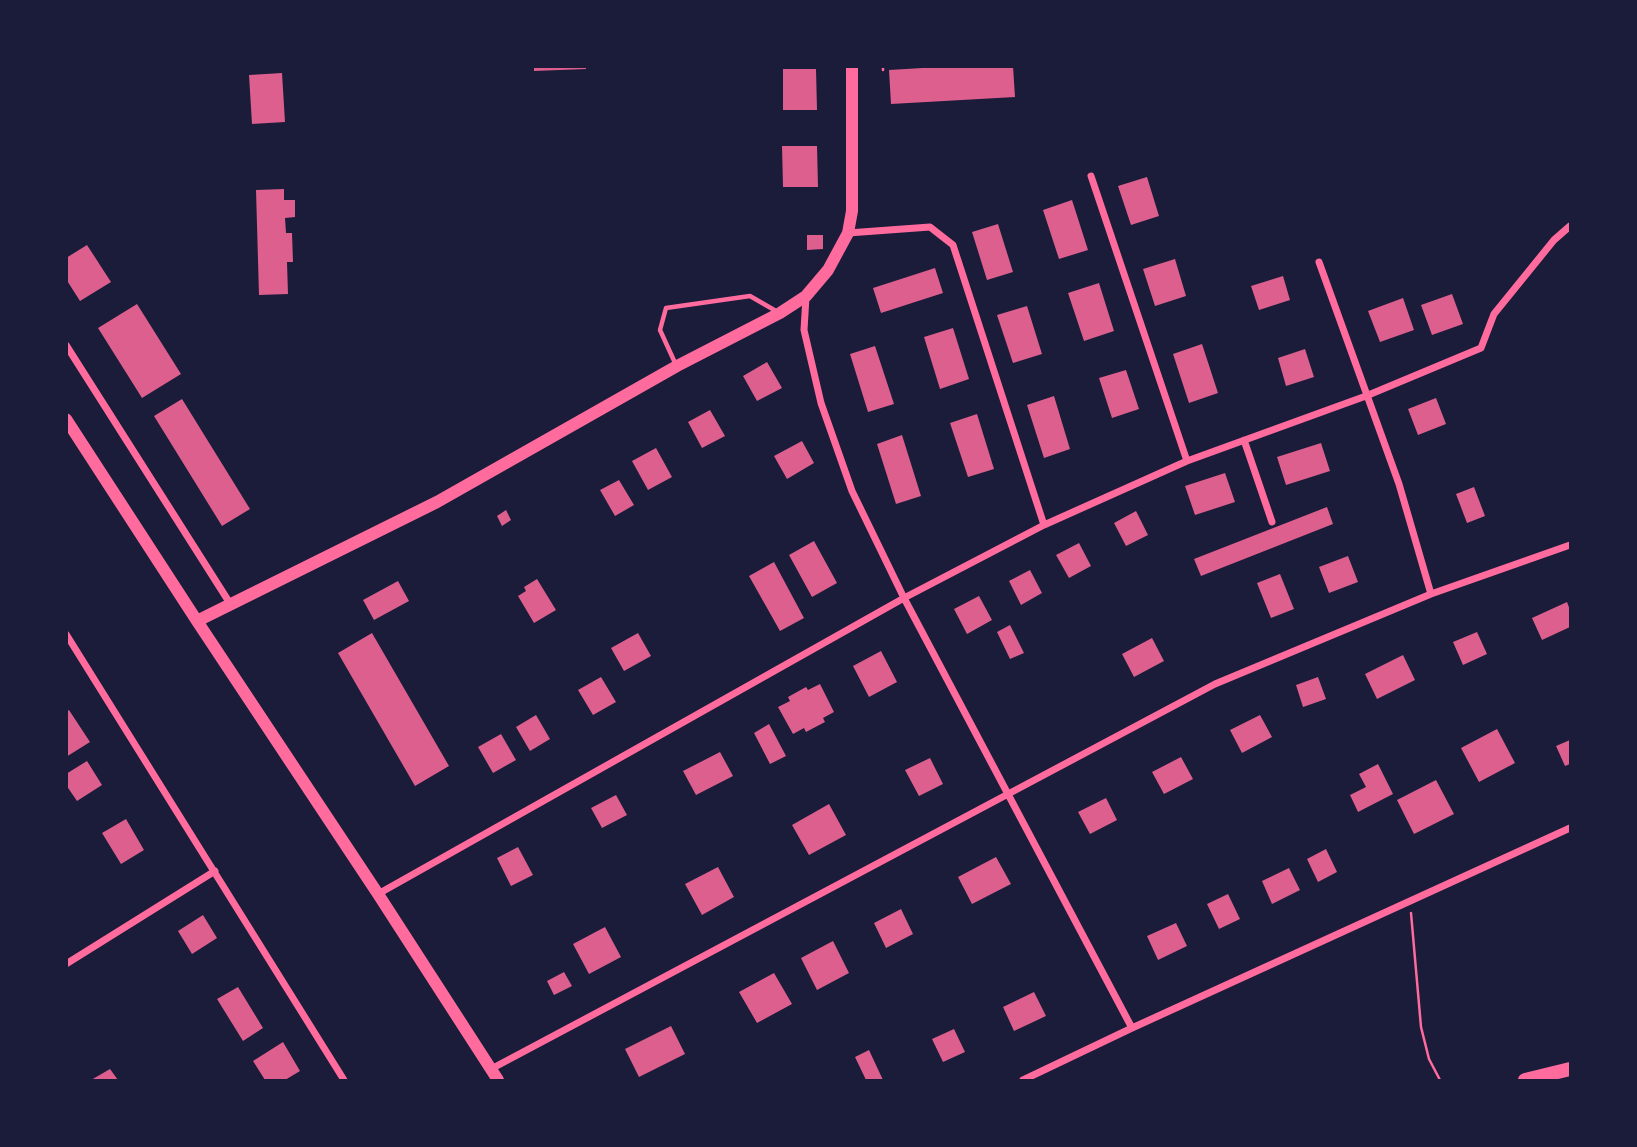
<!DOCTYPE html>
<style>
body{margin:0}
#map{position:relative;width:1637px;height:1147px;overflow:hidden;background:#1b1b3a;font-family:Arial,sans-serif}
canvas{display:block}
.frame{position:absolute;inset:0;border:68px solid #1b1b3a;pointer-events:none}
</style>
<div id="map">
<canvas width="1637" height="1147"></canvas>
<div class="frame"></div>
</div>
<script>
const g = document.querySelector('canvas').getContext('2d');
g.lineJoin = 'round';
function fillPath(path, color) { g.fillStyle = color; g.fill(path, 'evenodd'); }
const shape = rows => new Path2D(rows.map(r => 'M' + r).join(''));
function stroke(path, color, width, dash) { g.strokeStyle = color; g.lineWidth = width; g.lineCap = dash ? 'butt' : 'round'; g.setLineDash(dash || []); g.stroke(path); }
const building = shape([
 [534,66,586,66,586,69,534,71],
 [956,66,1013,66,1015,97,891,104,889,70],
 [783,69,816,69,817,110,783,110],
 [282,73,285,122,252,124,249,75],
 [782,146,817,146,818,187,783,187],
 [1147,177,1159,216,1131,225,1118,186],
 [284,189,284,200,295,200,295,217,285,218,286,233,292,233,293,262,287,262,288,294,259,295,256,190],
 [1072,200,1088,250,1059,259,1043,210],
 [998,224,1013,272,987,280,972,232],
 [807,235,823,235,823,249,807,250],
 [87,245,111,282,80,301,66,279,66,258],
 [1175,259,1186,296,1155,306,1143,269],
 [935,268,943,293,881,313,873,288],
 [1283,276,1290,300,1259,310,1251,286],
 [1099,283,1114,331,1084,341,1068,293],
 [1452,294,1463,324,1432,335,1421,305],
 [1403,298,1414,330,1380,342,1368,311],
 [137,304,181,374,142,398,98,328],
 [1027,306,1042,354,1013,363,997,315],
 [953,328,969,379,940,389,924,337],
 [1202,344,1218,393,1189,403,1173,354],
 [875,346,894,404,868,412,850,354],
 [1305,349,1314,377,1286,386,1278,358],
 [767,362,782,388,757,401,743,376],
 [1126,370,1139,409,1112,418,1099,378],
 [1054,396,1070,449,1044,458,1027,405],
 [1436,398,1446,424,1418,435,1408,409],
 [182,399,250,509,222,526,154,416],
 [710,410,725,436,702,448,688,422],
 [977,414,994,469,968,477,950,423],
 [902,435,921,496,896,504,877,444],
 [802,441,814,463,787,479,774,456],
 [1321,443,1330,471,1286,485,1277,457],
 [656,448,672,477,648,490,632,461],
 [1225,473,1235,502,1195,515,1185,486],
 [619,480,634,505,615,516,600,490],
 [1474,487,1485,516,1467,523,1456,494],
 [1327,507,1333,524,1201,576,1194,559],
 [506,510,511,520,502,526,497,516],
 [1136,511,1148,535,1126,546,1114,523],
 [814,541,837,583,812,597,789,555],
 [1079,543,1091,566,1069,578,1056,555],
 [1348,556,1358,582,1329,593,1319,567],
 [774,562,804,618,780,631,749,576],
 [1030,570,1042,593,1021,605,1009,581],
 [1280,574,1294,609,1271,618,1257,583],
 [537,579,556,610,534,623,518,596,526,591,524,587],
 [398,581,409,601,374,620,363,600],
 [979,596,992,620,967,634,954,609],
 [1567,602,1570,610,1570,627,1542,640,1532,618],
 [1010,625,1024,653,1010,659,997,632],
 [1477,632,1487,654,1463,665,1453,642],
 [372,633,449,766,415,786,338,653],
 [638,633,651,656,624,671,611,648],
 [1152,638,1164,661,1134,677,1122,654],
 [881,651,897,682,869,697,853,666],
 [1403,655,1415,680,1377,699,1365,674],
 [601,677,616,702,593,715,578,690],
 [1318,677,1326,699,1303,707,1296,685],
 [820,684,834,712,823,718,825,722,806,732,804,728,793,734,778,707,790,701,788,697,806,687,808,690],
 [69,710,90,742,66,757,66,712],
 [536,715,550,739,530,751,516,727],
 [1260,715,1272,737,1242,753,1230,730],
 [769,724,786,756,770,764,754,733],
 [1497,729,1515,763,1479,782,1461,748],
 [501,734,516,760,493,773,478,747],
 [1570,740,1570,764,1565,766,1556,746],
 [720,752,733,776,696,795,683,771],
 [1181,757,1193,779,1164,794,1152,772],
 [930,758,943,784,919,796,905,770],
 [87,761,102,785,77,801,66,785,66,774],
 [1378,764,1393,794,1358,812,1350,795,1366,787,1359,774],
 [1436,780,1454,814,1414,834,1397,800],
 [616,795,627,815,602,828,591,808],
 [1106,798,1117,820,1090,834,1078,812],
 [829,804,846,835,809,855,792,825],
 [126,819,144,850,121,864,102,833],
 [518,847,533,875,511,886,497,858],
 [1326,849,1337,872,1318,882,1307,859],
 [996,857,1011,884,972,904,958,877],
 [718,867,734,897,702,915,685,884],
 [1289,868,1300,890,1272,904,1262,881],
 [1228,894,1240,919,1219,929,1207,904],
 [901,909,913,934,886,948,874,923],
 [203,915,217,938,192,954,178,931],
 [1176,923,1187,946,1158,960,1147,936],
 [605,927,621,957,589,974,573,944],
 [833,941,849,973,817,990,801,958],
 [564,972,572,986,554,995,547,981],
 [774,973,792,1004,757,1023,739,992],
 [238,987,263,1028,243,1041,217,999],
 [1034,992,1046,1016,1014,1031,1003,1007],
 [671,1026,685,1054,639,1077,625,1049],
 [954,1029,965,1052,943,1062,932,1039],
 [283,1042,300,1071,285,1080,265,1080,253,1061],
 [869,1050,883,1080,866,1080,855,1057],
 [110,1069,118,1080,91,1080]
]);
const path = shape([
 [883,66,883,70],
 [1411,913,1421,1027,1429,1059,1440,1080]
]);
const service = shape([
 [676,365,660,330,666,308,750,296,776,311]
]);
const minor = shape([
 [1091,176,1187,461],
 [848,233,930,227,953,245,1044,525],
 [1319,262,1399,484,1431,594],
 [806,297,804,330,821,403,852,491,904,598,1132,1028],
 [66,345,231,605],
 [1244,440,1272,522],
 [66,634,344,1080],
 [378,894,904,598,1044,525,1187,461,1366,396,1481,348,1494,314,1554,240,1570,226],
 [66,964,215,871],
 [491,1069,1215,684,1431,594,1570,545],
 [1023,1080,1132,1028,1570,828]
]);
const tertiary = shape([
 [66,419,197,621,378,894,498,1080],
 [197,621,437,502,677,366,780,313,806,296,828,270,848,233,852,211,852,66]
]);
const primary = shape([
 [1525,1080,1570,1069]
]);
fillPath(building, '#dd5f8e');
stroke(path, '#ff6b9d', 2.5);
stroke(service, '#ff6b9d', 4.5);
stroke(minor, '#ff6b9d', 7);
stroke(tertiary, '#ff6b9d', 12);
stroke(primary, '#ff6b9d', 14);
</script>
